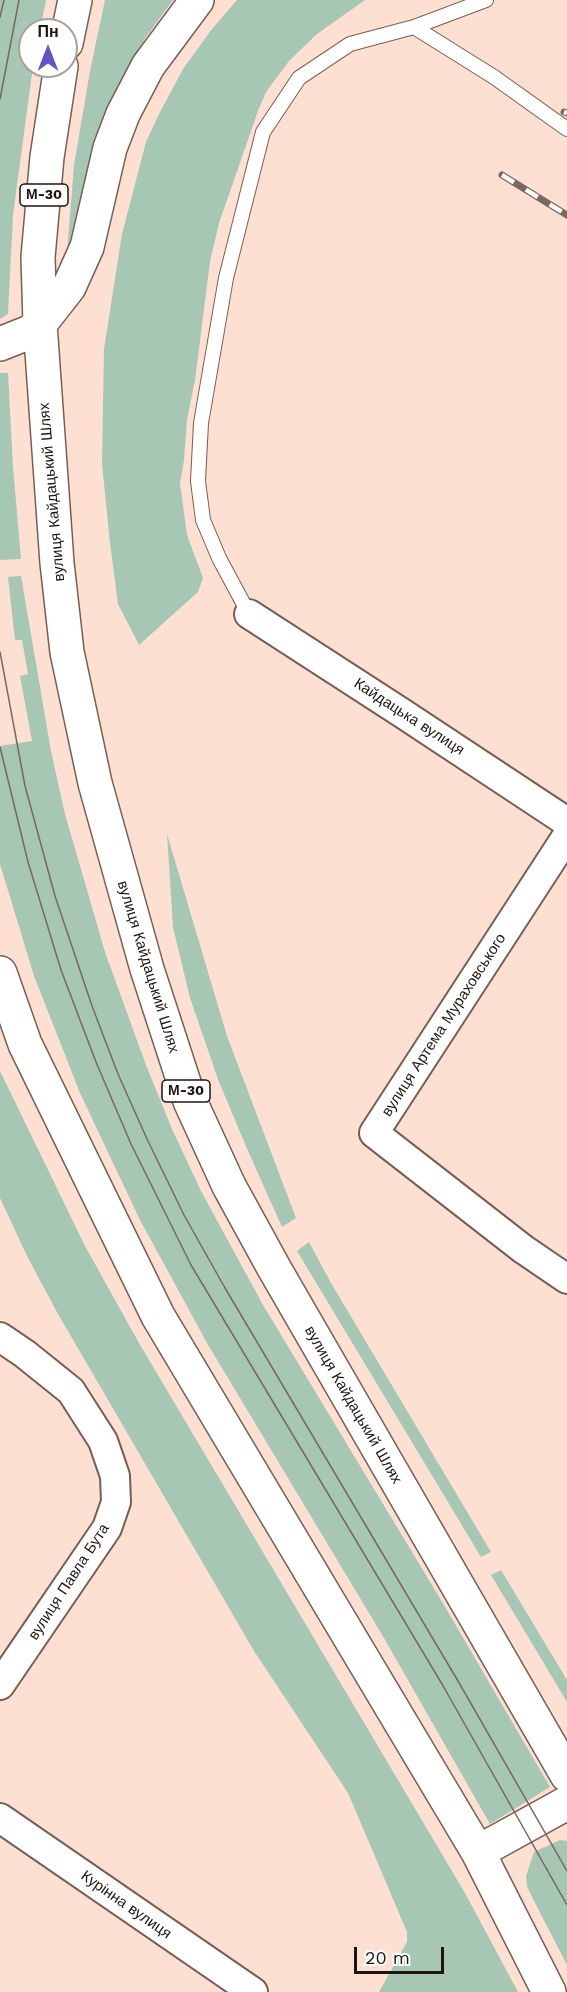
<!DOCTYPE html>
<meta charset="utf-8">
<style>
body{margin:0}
#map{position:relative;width:567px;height:1992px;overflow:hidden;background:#fde0d2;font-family:"Work Sans",sans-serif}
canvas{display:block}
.north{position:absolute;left:18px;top:18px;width:60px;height:60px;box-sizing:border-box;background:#fff;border:2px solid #a5a19f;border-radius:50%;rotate:0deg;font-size:16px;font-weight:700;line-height:24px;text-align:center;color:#1e1510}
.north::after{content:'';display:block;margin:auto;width:21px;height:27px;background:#6551ca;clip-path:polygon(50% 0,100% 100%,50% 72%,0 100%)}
.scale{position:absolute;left:354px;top:1947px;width:90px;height:27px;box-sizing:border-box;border:3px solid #1e1510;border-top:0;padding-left:8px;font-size:18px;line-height:21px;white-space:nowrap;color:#1e1510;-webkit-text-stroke:4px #fff;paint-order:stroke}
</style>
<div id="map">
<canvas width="567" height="1992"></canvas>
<div class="north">Пн</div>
<div class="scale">20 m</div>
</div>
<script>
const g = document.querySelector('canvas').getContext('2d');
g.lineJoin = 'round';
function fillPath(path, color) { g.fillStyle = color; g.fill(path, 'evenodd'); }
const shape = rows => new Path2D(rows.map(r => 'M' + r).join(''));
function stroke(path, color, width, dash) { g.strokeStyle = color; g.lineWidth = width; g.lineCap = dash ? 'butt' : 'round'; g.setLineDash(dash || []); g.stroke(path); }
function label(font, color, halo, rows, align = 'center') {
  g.font = font + ' "Work Sans",sans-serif'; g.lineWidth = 5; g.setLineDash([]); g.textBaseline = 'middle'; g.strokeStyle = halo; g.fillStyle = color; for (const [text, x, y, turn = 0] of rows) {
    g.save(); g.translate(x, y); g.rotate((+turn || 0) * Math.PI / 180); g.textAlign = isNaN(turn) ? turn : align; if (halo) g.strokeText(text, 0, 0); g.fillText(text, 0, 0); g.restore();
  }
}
const green = shape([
 [0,0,46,0,40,30,30,30,30,66,33,66,13,215,8,314,0,319],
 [105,0,173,0,146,37,119,83,89,164,67,253,74,165,90,71],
 [237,0,365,0,317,34,289,61,266,92,258,111,219,223,210,262,195,380,187,420,184,460,180,483,187,535,203,578,198,592,139,645,118,604,110,543,102,464,104,349,122,234,146,142,159,114,183,69,212,29],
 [0,373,8,373,13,467,21,559,0,560],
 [21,576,51,751,65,814,105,952,146,1065,172,1129,201,1191,263,1305,444,1605,550,1787,490,1824,384,1638,207,1343,140,1220,80,1093,34,976,0,864,0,746,32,741,20,676,28,674,22,640,15,640,8,577],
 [167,834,227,1036,296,1218,282,1227,248,1151,219,1082,190,998,173,927],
 [0,1071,85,1246,139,1343,465,1893,518,1992,379,1992,407,1942,407,1932,348,1793,254,1651,58,1314,27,1256,0,1198],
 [309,1242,331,1283,491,1552,481,1557,297,1251],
 [501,1570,567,1680,567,1702,491,1575],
 [560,1840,567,1841,567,1965,531,1895,527,1886,526,1876,534,1852]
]);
const lane = shape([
 [414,27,494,77,567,129],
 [249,614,219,558,203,520,198,481,201,423,226,278,263,132,299,78,350,44,414,27,486,0]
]);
const street = shape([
 [249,614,402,713,567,822],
 [567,836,374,1133,523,1249,567,1279],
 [0,1337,25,1354,71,1391,103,1441,115,1476,116,1502,107,1528,0,1685],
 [0,1818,253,1992]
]);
const highway = shape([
 [66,43,75,0],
 [61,66,47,157,38,257,40,324,57,563,67,652,95,783,147,969,190,1101,229,1186,274,1268,567,1775],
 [0,344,30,332,40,324,69,287,87,247,110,148,123,114,148,66,197,0],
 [0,973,25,1044,158,1316,478,1852,549,1992],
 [478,1852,567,1803]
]);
const tram = shape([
 [0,17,4,0],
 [0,99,19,0],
 [0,652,25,786,55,896,92,1006,118,1074,147,1139,184,1215,225,1288,458,1681,567,1871],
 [0,747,28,862,61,970,96,1062,131,1144,191,1265,442,1684,567,1905]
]);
const rail = shape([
 [564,112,567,113],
 [502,175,567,215]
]);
const shields = [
 [44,195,48],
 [186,1091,48]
];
const shieldNames = [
 ["М-30",44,195],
 ["М-30",186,1091]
];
const streetNames = [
 ["вулиця Кайдацький Шлях",52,492,-95],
 ["Кайдацька вулиця",409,717,33],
 ["вулиця Кайдацький Шлях",148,967,73],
 ["вулиця Артема Мураховського",444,1025,-57],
 ["вулиця Кайдацький Шлях",353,1405,60],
 ["вулиця Павла Бута",69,1582,-57],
 ["Курінна вулиця",126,1905,35]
];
fillPath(green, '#a5c7b4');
stroke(lane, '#775e53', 16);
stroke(street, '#775e53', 32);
stroke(highway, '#775e53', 36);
stroke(lane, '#fff', 14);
stroke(street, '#fff', 28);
stroke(highway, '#fff', 33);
stroke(tram, '#7a6860', 1.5);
stroke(rail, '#7a6860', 7);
stroke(rail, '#fff', 4.5, [14]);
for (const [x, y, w] of shields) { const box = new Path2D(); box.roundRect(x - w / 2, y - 11, w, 22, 4.5); g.fillStyle = '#fff'; g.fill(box); stroke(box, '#1e1510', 1.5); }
label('bold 14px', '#1e1510', null, shieldNames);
label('15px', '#1e1510', '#fff', streetNames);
</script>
